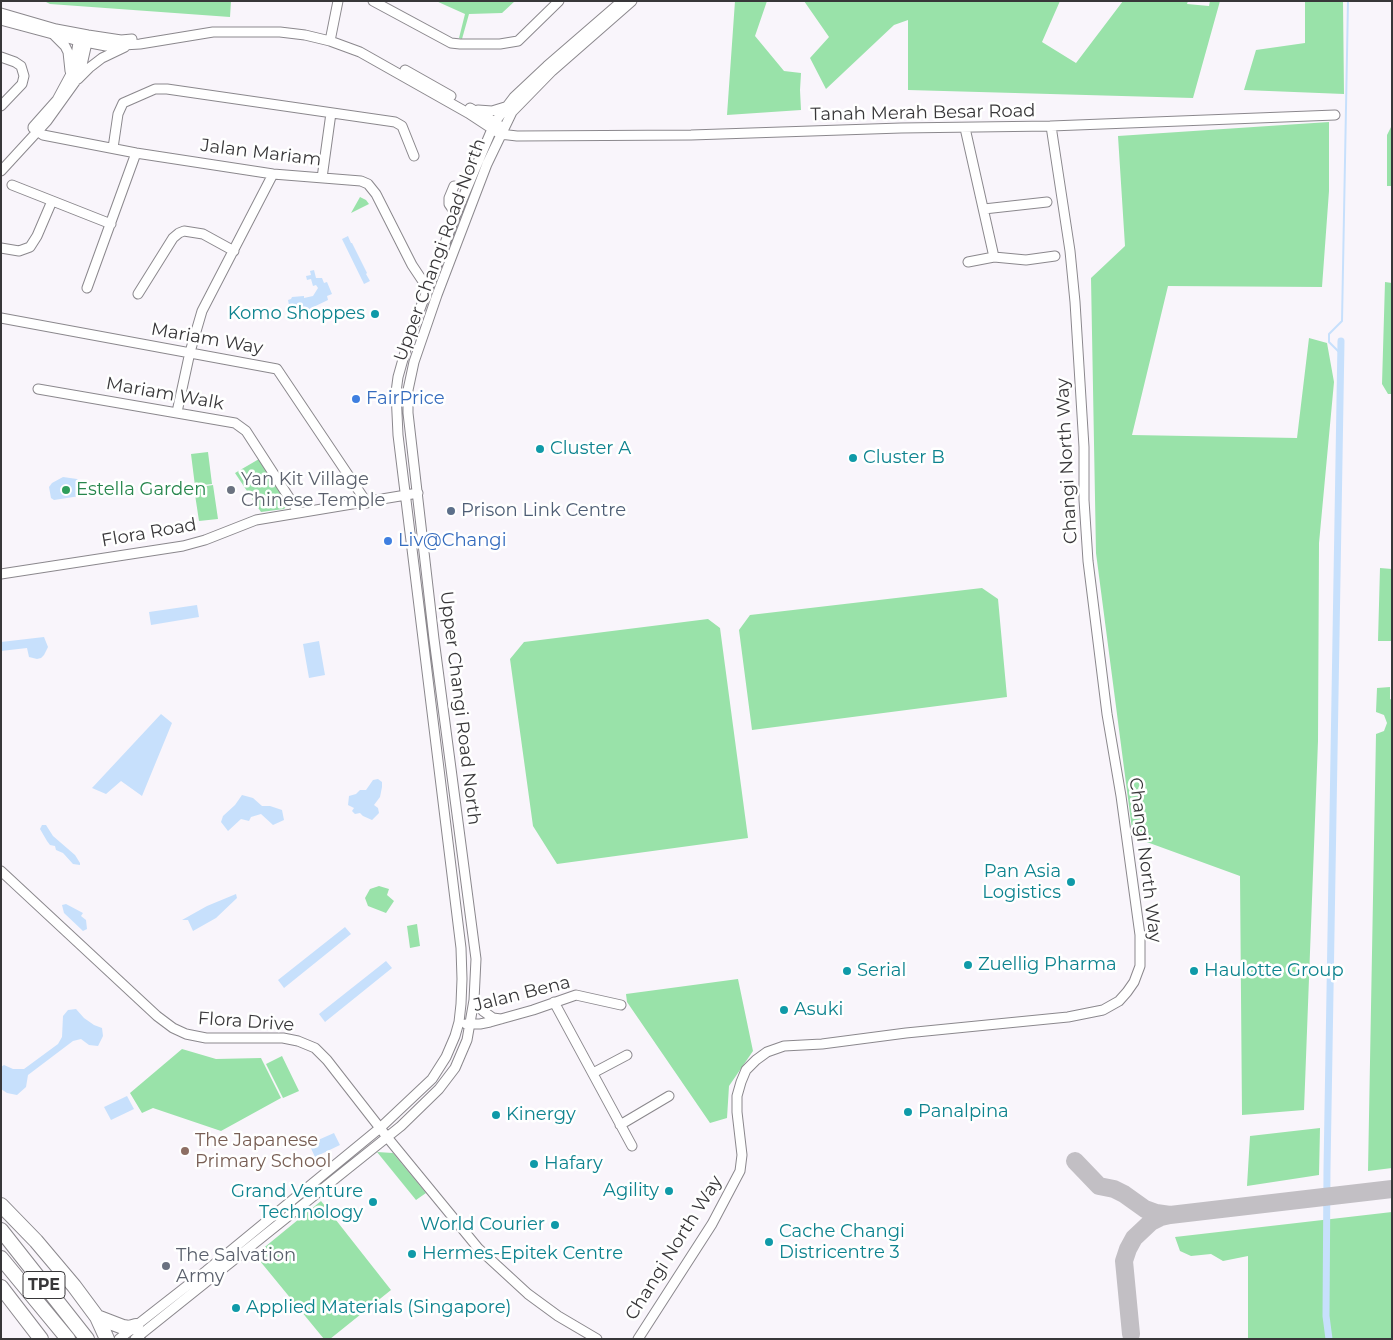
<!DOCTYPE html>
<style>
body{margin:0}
#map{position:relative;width:1393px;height:1340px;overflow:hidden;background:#f9f5fb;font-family:Montserrat,sans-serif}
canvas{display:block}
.frame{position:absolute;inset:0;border:2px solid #383739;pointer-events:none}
</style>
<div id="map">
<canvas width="1393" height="1340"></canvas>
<div class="frame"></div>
</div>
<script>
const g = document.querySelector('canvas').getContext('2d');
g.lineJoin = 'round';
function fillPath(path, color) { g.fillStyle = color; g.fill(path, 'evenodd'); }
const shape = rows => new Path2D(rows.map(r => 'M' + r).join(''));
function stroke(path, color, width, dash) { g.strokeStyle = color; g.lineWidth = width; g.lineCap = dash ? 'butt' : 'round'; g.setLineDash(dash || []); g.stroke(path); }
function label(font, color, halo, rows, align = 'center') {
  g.font = font + ' Montserrat,sans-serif'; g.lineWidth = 5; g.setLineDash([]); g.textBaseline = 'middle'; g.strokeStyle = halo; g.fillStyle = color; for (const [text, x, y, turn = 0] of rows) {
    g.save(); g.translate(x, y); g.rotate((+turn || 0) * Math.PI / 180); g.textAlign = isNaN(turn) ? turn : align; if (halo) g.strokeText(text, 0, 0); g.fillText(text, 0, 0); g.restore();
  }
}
const green = shape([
 [44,1,231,1,230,17,50,4],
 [436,1,515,1,502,13,469,14,462,39,459,38,465,14],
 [735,1,767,1,755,36,784,71,801,73,800,90,801,110,727,115],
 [804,1,1060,1,1042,42,1076,63,1123,1,1188,1,1187,4,1209,6,1210,1,1220,1,1193,98,908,90,908,20,894,25,826,89,810,58,829,37],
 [1305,1,1343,1,1344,94,1244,90,1256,50,1305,43],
 [1329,122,1329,191,1322,287,1168,286,1132,435,1297,438,1309,338,1327,343,1334,382,1319,543,1318,741,1304,1110,1242,1115,1240,876,1133,837,1096,553,1091,278,1125,246,1118,136],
 [1392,125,1392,186,1387,186,1387,135],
 [360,197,366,200,369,204,351,213],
 [1385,282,1392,283,1392,394,1388,394,1382,384],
 [208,452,212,484,195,486,191,454],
 [259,459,286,501,286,507,284,509,261,512,235,473],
 [213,485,218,519,199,521,194,488],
 [1380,568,1392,569,1392,641,1378,641],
 [982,588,998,599,1007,697,752,730,739,630,750,615],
 [708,619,720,628,748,838,557,864,533,826,510,659,524,642],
 [1390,687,1390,699,1392,700,1392,1168,1368,1171,1376,734,1384,731,1387,723,1384,715,1376,712,1377,688],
 [379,886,389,889,387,895,394,901,386,913,368,906,365,898,370,889],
 [417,924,420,946,410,948,407,926],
 [738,979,753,1051,729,1086,727,1118,710,1123,627,1002,626,994],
 [182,1049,216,1059,261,1058,281,1098,221,1131,153,1108,142,1113,130,1093],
 [282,1056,299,1091,283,1098,266,1064],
 [1320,1128,1319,1175,1247,1186,1250,1136],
 [377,1152,393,1153,426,1193,416,1200],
 [321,1201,391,1290,330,1339,324,1339,255,1255],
 [1392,1212,1392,1339,1248,1339,1248,1256,1223,1261,1211,1254,1191,1256,1180,1251,1175,1237]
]);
const water = shape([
 [348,236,351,243,352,243,367,273,366,274,370,281,364,284,342,239],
 [314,270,316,278,322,278,324,283,327,282,332,294,327,296,328,300,299,314,297,309,290,310,288,300,291,299,292,297,304,296,304,298,313,296,318,288,316,285,313,286,311,279,307,280,306,276,311,275,310,271],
 [63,477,77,479,82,482,83,492,80,496,54,500,51,498,49,487,52,483],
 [197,605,199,617,151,625,149,612],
 [44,637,48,647,44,655,41,658,37,659,29,657,27,648,1,651,1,642],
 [319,641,325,675,309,678,303,644],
 [161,714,172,723,142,796,121,781,106,794,92,788],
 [378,779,382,782,382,787,380,797,374,805,378,808,379,813,372,820,363,816,360,813,355,814,352,811,354,808,348,805,349,796,356,794,360,790,366,790,373,780],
 [242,795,253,798,262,806,270,806,282,810,284,820,273,825,261,814,251,817,249,821,241,819,228,831,221,822,223,816,235,805],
 [42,825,46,825,53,836,75,855,80,863,80,865,73,864,63,853,56,850,55,846,50,845,47,841,40,829],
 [236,894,237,898,216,918,193,931,188,920,182,920,207,906],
 [66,904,83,913,81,916,86,920,87,929,83,931,64,913,62,905],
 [345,927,351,934,284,988,278,980],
 [386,961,392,968,325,1022,319,1014],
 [76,1009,84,1018,94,1025,102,1028,103,1036,98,1046,89,1045,81,1039,73,1041,28,1075,26,1087,17,1095,7,1093,1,1089,1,1067,4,1065,13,1069,24,1069,58,1044,62,1037,63,1016,68,1010],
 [127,1096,134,1109,111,1120,104,1107],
 [334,1133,340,1145,315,1157,309,1144]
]);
const stream = shape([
 [1341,354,1329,342,1329,334,1342,321,1348,1]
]);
const canal = shape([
 [1329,1339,1326,1316,1327,1169,1341,341]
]);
const taxiway = shape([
 [1075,1161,1099,1186,1114,1189,1124,1194,1145,1209,1156,1213,1170,1215,1392,1189],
 [1131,1334,1124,1261,1128,1249,1134,1238,1151,1222,1161,1217,1170,1215]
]);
const minor = shape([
 [373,1,451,43,460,44,500,44,518,41,559,1],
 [1,13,56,29,88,35,121,40,132,39],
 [1,20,75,40,106,46,140,44,213,32,280,32,305,35,330,41,360,52,468,113,500,134,517,136,691,135,901,128,1051,126,1335,115],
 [54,35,65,46,68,52,70,71],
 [330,41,338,1],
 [1,57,15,62,21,66,24,76,22,84,1,106],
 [405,70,451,96],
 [78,79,89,68,102,58,125,47],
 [470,108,498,124],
 [478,110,492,111,505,107],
 [33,127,57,100,71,74,75,62,79,36],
 [33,128,43,135,136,153,273,174,361,181,368,184,376,194,412,265,428,289],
 [965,128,994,257],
 [113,148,118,114,123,103,155,89,167,89,395,122,402,126,414,156],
 [1,171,47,121,75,82,82,65,88,38],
 [322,178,331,113],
 [12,185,111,224],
 [454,186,449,198,449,204,456,214],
 [984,209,1047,202],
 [1,248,19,251,30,247,37,236,52,201],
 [968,262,994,257,1026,260,1055,256],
 [87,288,136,153],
 [138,294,173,238,179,233,184,231,203,234,234,251],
 [1,318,277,369,367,503],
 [38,389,235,423,246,431,299,513],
 [177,412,190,352,202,311,273,174],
 [1,574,183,546,205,540,256,520,418,493],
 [1,871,157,1016,173,1028,186,1034,206,1038,283,1038,298,1041,315,1048,327,1060,387,1137,478,1248,528,1294,558,1316,597,1339],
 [474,1000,483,1011,493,1018,501,1019],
 [554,1002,632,1146],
 [466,1024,480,1024,490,1022,533,1010,576,995,621,1005],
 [593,1073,627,1055],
 [620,1125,669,1096],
 [119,1339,206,1271,380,1128,432,1079,446,1057,455,1036,459,1022,461,1004,462,979,461,948,398,435,396,392,398,377,409,338,456,214,495,122,514,97,547,66,622,1],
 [135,1339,401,1126,439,1089,455,1068,467,1040,474,1000,476,959,434,639,408,413,408,390,414,362,437,295,487,164,512,112,552,71,632,1],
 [638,1339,712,1224,740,1171,742,1155,737,1112,737,1096,741,1082,746,1070,756,1060,767,1052,784,1046,822,1044,906,1033,1068,1017,1103,1010,1119,1001,1127,992,1134,982,1140,966,1140,935,1121,796,1107,714,1088,561,1084,500,1084,447,1075,302,1070,251,1051,126]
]);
const major = shape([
 [138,1339,139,1335]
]);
const highway = shape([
 [1,1205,36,1241,74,1286,97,1317,107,1339],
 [1,1230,87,1339],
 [1,1258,68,1339],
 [1,1287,41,1339],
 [97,1317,123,1327,129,1328,136,1326]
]);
const markers = [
 [375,314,5,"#0f9aa8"],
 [356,399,5,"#3f7fe0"],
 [540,449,5,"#0f9aa8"],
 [853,458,5,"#0f9aa8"],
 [66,490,5,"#2e9e5b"],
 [231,490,5,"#6b7280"],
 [451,511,5,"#5c6f8a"],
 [388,541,5,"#3f7fe0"],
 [1071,882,5,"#0f9aa8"],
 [968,965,5,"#0f9aa8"],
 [847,971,5,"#0f9aa8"],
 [1194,971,5,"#0f9aa8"],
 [784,1010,5,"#0f9aa8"],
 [908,1112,5,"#0f9aa8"],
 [496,1115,5,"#0f9aa8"],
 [185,1151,5,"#8d6e63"],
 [534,1164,5,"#0f9aa8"],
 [669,1191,5,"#0f9aa8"],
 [373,1202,5,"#0f9aa8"],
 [555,1225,5,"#0f9aa8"],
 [769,1242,5,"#0f9aa8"],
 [412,1254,5,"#0f9aa8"],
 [166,1266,5,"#6b7280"],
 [236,1308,5,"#0f9aa8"]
];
const shields = [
 [44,1285,42]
];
const shieldNames = [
 ["TPE",44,1285]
];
const streetNames = [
 ["Tanah Merah Besar Road",923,113,-1],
 ["Jalan Mariam",261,153,7],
 ["Upper Changi Road North",440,250,-70],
 ["Mariam Way",207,339,10],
 ["Mariam Walk",165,394,10],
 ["Changi North Way",1067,461,-93],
 ["Flora Road",149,533,-10],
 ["Upper Changi Road North",460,708,83],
 ["Changi North Way",1145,860,83],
 ["Jalan Bena",522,994,-14],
 ["Flora Drive",246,1022,4],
 ["Changi North Way",674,1248,-58]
];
const cultureNames = [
 ["Komo Shoppes",365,314,"right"],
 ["Cluster A",550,449],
 ["Cluster B",863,458],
 ["Pan Asia",1061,872,"right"],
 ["Logistics",1061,893,"right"],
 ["Zuellig Pharma",978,965],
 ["Serial",857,971],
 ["Haulotte Group",1204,971],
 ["Asuki",794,1010],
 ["Panalpina",918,1112],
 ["Kinergy",506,1115],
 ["Hafary",544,1164],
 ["Agility",659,1191,"right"],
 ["Grand Venture",363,1192,"right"],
 ["Technology",363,1213,"right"],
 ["World Courier",545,1225,"right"],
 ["Cache Changi",779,1232],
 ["Districentre 3",779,1253],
 ["Hermes-Epitek Centre",422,1254],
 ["Applied Materials (Singapore)",246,1308]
];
const shopNames = [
 ["FairPrice",366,399],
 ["Liv@Changi",398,541]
];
const worshipNames = [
 ["Yan Kit Village",241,480],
 ["Chinese Temple",241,501],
 ["The Salvation",176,1256],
 ["Army",176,1277]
];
const leisureNames = [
 ["Estella Garden",76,490]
];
const serviceNames = [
 ["Prison Link Centre",461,511]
];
const educationNames = [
 ["The Japanese",195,1141],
 ["Primary School",195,1162]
];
fillPath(green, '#99e2a9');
fillPath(water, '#c7e0fc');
stroke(stream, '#c7e0fc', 2);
stroke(canal, '#c7e0fc', 7);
stroke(taxiway, '#c2bfc4', 18);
stroke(minor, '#8b888d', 11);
stroke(major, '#8b888d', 14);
stroke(highway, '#8b888d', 16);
stroke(minor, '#fff', 9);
stroke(major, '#fff', 11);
stroke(highway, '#fff', 14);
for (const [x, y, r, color] of markers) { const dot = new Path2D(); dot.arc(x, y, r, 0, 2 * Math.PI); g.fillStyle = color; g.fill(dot); stroke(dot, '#fff', 2); }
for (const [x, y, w] of shields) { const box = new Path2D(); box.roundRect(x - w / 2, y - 13.5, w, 27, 4); g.fillStyle = '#fff'; g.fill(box); stroke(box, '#383739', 1); }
label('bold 16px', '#383739', null, shieldNames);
label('18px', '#383739', '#fff', streetNames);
label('18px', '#0d838f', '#fff', cultureNames, 'left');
label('18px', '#366cbe', '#fff', shopNames, 'left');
label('18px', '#5b616d', '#fff', worshipNames, 'left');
label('18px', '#27864d', '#fff', leisureNames, 'left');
label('18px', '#4e5e75', '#fff', serviceNames, 'left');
label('18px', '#785e54', '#fff', educationNames, 'left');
</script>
